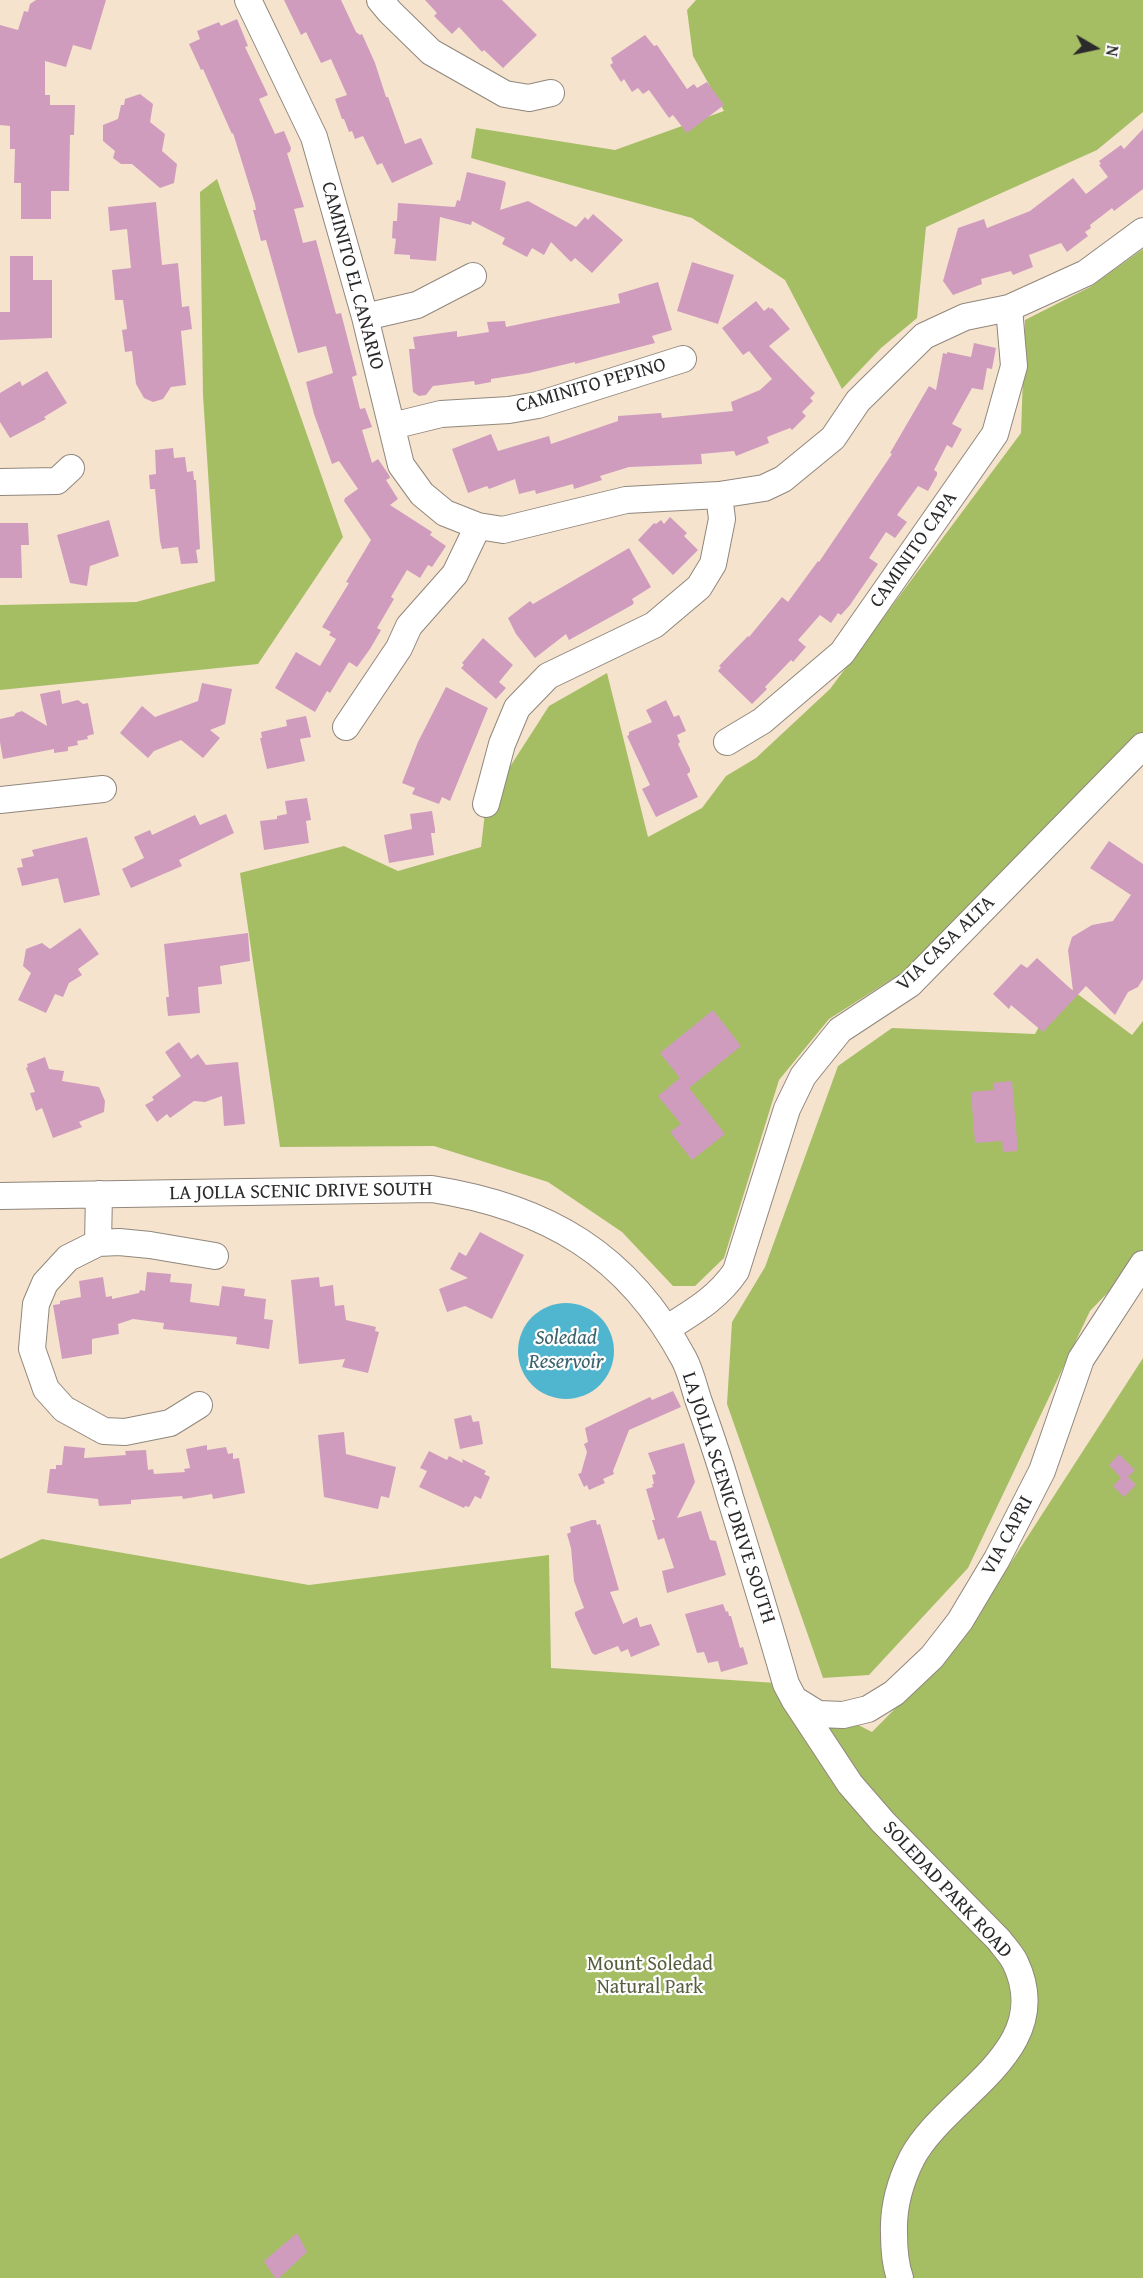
<!DOCTYPE html>
<style>
body{margin:0}
#map{position:relative;width:1143px;height:2278px;overflow:hidden;background:#f6e3ce;font-family:"Gentium Book Plus",serif}
canvas{display:block}
.north{position:absolute;left:1065px;top:18px;width:60px;height:60px;-webkit-text-stroke:4px #fff;paint-order:stroke;rotate:99deg;font-size:16px;font-weight:700;line-height:24px;text-align:center;color:#2b2b2b}
.north::after{content:'';display:block;margin:auto;width:21px;height:27px;background:#2b2b2b;clip-path:polygon(50% 0,100% 100%,50% 72%,0 100%)}
</style>
<div id="map">
<canvas width="1143" height="2278"></canvas>
<div class="north">N</div>
</div>
<script>
const context = document.querySelector('canvas').getContext('2d');
context.lineJoin = 'round';
function fillPath(path, color) { context.fillStyle = color; context.fill(path, 'evenodd'); }
function stroke(path, color, width, dash) { context.strokeStyle = color; context.lineWidth = width; context.lineCap = dash ? 'butt' : 'round'; context.setLineDash(dash || []); context.stroke(path); }
function label(font, color, halo, rows, align = 'center') {
  context.font = font + ' "Gentium Book Plus",serif'; context.lineWidth = 4.5; context.setLineDash([]); context.textBaseline = 'middle'; context.strokeStyle = halo; context.fillStyle = color; for (const [text, x, y, turn = 0] of rows) {
    context.save(); context.translate(x, y); context.rotate((+turn || 0) * Math.PI / 180); context.textAlign = isNaN(turn) ? turn : align; if (halo) context.strokeText(text, 0, 0); context.fillText(text, 0, 0); context.restore();
  }
}
fillPath(new Path2D(`
 M696,0h447v112l-46,38 -171,77 -9,91 -36,30 -39,41 -57,-109 -93,-62 -221,-60 5,-30 139,22 109,-39 -31,-55 -6,-46z
 M217,179l126,358 -85,127 -258,26v-85l136,-3 79,-21 -12,-186 -3,-203z
 M1143,249v493l-221,218 -93,59 -50,61 -55,178 -29,28h-22l-51,-54 -74,-50 -114,-36 -154,1 -40,-274 104,-27 54,25 83,-24 5,-43 63,-98 58,-33 41,164 54,-29 24,-32 30,-18 74,-69 191,-256 4,-113 65,-33z
 M1063,983l69,52 11,-14v235l-53,55 -122,257 -99,107 -46,3 -96,-274 5,-82 33,-55 73,-201 54,-38 143,6z
 M1143,1358v920h-1143v-719l42,-20 267,46 240,-30 2,113 225,15 96,49 85,-86z`), '#a5be64');
fillPath(new Path2D(`
 M518 1351a48 48 0 1 1 96 0a48 48 0 1 1-96 0Z`), '#50b6cf');
fillPath(new Path2D(`
 M36,0h70l-15,50 -18,-5 -7,22 -21,-6v34h5v10h25l-1,30h-4l-1,56h-18v28h-30v-36h-7l1,-34h-5v-23l-10,-1v-100l18,5 6,-19 4,1 2,-8z
 M284,0h57l15,32 4,3 2,-1 13,29 11,34h2l17,47 16,-6 12,26 -41,19 -10,-20 -5,2 -14,-29 -8,3 -3,-8 -3,1 -5,-13h-2l-7,-20 12,-4 -16,-36 -10,4 -15,-31 -5,3z
 M425,0h77l35,35 -34,33 -19,-18 -2,2 -23,-25 -7,7 -18,-18 3,-3z
 M237,19l11,27 -3,1 23,48 -9,4 16,35 9,-3 7,17 -1,4 -3,1 17,54 -10,2 9,34 13,-3 20,74 5,-1 16,62 -5,2 8,32 5,-1 7,19 -10,3 10,33 6,-4 11,16 1,3 -4,2 12,19 -8,6 42,27 -2,3 16,11 -14,21 -4,-2 -8,13 -13,-8 -16,27 3,2 -17,29 4,2 -11,19 -13,18 -8,-5 -19,31 -3,-2 -12,21 -40,-24 21,-36 24,14 16,-27 -7,-4 2,-3 -9,-5 27,-44 -3,-1 25,-42 -27,-39 1,-3 13,-9 -19,-28 -7,3 -18,-50 -8,-32 27,-9 -7,-27 -28,7 -32,-113 -5,1 -8,-31h3l-1,-6 -22,-71 -1,1 -29,-65 -2,1 -12,-26 11,-5 -3,-8 22,-9 2,4z
 M645,35l9,11 3,-1 30,44 7,-5 3,4 10,-6 17,23 -37,28 -14,-18 -4,3 -20,-28 -6,4 -5,-6 -6,4 -8,-13 -3,3 -11,-17 3,-2 -2,-5z
 M140,94l13,10 -3,18 15,12 -3,17 15,13 -3,19 -14,5 -28,-24h-11l-8,-6 2,-7 -12,-10v-16l15,-6 3,-14h3l1,-6z
 M1143,129v60l-29,22 -2,-3 -22,17 1,3 -6,4 3,4 -21,16 -6,-9 -32,12 4,12 -20,8 -2,-4 -30,8 1,5 -29,11 -10,-14 15,-53 26,-9 3,9 43,-17 43,-33 13,16 22,-17 -9,-12 2,-1 -2,-3 22,-16 3,4z
 M467,172l37,9 2,2 -6,27 28,-9 48,26 9,-10 3,3 5,-6 30,26 -31,33 -17,-15 -4,4 -20,-20 -7,13 -12,-7 -5,9 -25,-13 3,-6 -33,-17 -1,4 -31,-8 -4,44 -26,-2v-4l-16,-1 2,-15 -4,-1 1,-17h4l1,-18 57,4 2,-7 3,1z
 M156,202l6,63 16,-2 4,44 7,-1 3,23 -11,2 5,54 -15,2 -8,12 -10,3 -9,-4 -8,-14 -4,-33 -7,1 -3,-22 5,-1 -4,-29h-8l-3,-30 19,-2 -4,-39 -17,2 -2,-24z
 M10,256h23v24h19v58l-52,2v-28h10z
 M692,262l42,13 -16,49 -41,-13z
 M658,282l14,48 -20,6 3,7 -80,21v-2l-46,11 -38,6v3l-16,3 -1,-4 -41,5 -7,9 -7,1 -6,-4 -4,-43h6l-2,-12 44,-6v6l32,-5 -2,-10 18,-1 1,6 114,-24 -2,-9z
 M756,301l8,10 5,-4 1,2 2,-1 18,21 -21,17 46,47 -5,5 3,3 -11,11 4,4 -14,14 -2,-2 -23,9 2,6 -33,13 -2,-5 -33,3 1,10 -73,3 -29,9 2,4 -28,9 -1,-5 -37,10 -1,-4 -16,4 -4,-15 -26,10 -2,-3 -19,7 -16,-44 39,-15 7,17 51,-15 2,8 67,-23v-5l43,-3 1,5 71,-7 -2,-9 29,-12 12,-11 -23,-28 -6,4 -21,-27z
 M974,343l22,5 -4,21 -5,-1 -4,22 -11,-2 -20,36 10,5 -10,19 -5,-3 -13,25 3,2v3l-9,16 -10,-5 -21,29 10,7 -12,16 -9,-6 -17,26 9,6 -28,41 -9,10 -3,-2 -7,10 -11,-8 -22,25 8,7 -13,15 -2,-2 -26,27 2,2 -15,15 -34,-33 3,-4 -2,-1 29,-30 1,1 33,-40 6,5 30,-41 1,1 73,-108 -2,-1 39,-67 7,4 7,-37 4,1v-2l24,5z
 M47,371l20,32 -23,14 2,2 -36,19 -10,-16v-29l20,-12 2,5z
 M173,448l1,10 11,-1 2,15 6,-1 1,9h2l4,69 -4,1 2,13 -17,1 -3,-17 -16,2 -2,-8 -5,-52h-5l-1,-14 7,-1 -1,-24z
 M670,517l17,16 -3,3 14,14 -25,25 -35,-35 16,-17 2,1 5,-4 3,4z
 M109,520l10,36 -29,10 -3,20 -17,-3 -13,-48z
 M0,523h28l1,22h-8l1,33h-22z
 M629,548l22,39 -19,12 2,4 -2,2 -63,35 -3,-6 -31,24 -19,-24 -8,-16 22,-17 3,3z
 M483,638l30,27 -14,17 7,6 -10,11 -35,-31 3,-3 -2,-2z
 M202,683l30,6 -7,35 -15,6 10,8 -17,20 -22,-18 -27,11 -6,7 -28,-25 22,-27 13,11 43,-16z
 M446,687l42,21 -38,93 -8,-4 -3,7 -27,-10 3,-6 -13,-5 16,-41z
 M60,690l2,14 16,-4 5,4 5,-1 6,31 -7,2 1,3 -11,2 1,4 -10,2v4l-14,2v-4l-51,10 -3,-17v-23l14,-3 2,-3 6,-2 25,15 -7,-32z
 M666,700l8,17 5,-2 7,16 -9,4 3,7 -2,2 12,25v3l-3,2 11,23 -42,20 -14,-28 8,-4 -23,-49 2,-1v-3l23,-10 -6,-12z
 M306,716l5,21 -11,2 5,22 -38,8 -7,-31h2l-1,-6 26,-6 -1,-6z
 M307,798l4,22 -5,1 3,22 -45,7 -4,-29 17,-2v-3l10,-2 -2,-13z
 M432,811l3,18v4h-4l3,22 -45,8 -5,-28 28,-6 -2,-15z
 M226,814l8,19 -55,27 3,6 -51,22 -9,-19 22,-11 -10,-21 16,-7 2,5 43,-20 5,10z
 M87,837l13,58 -36,8 -6,-25 -36,8 -5,-18 6,-1 -2,-8 13,-3 -2,-6z
 M1109,841l34,23v115l-5,8 -10,5 -13,23 -29,-29 -43,46 -32,-27 -2,4 -16,-15 28,-30 6,4 10,-10 36,33 -5,-41 4,-13 20,-12 21,-4 18,-26 -41,-27z
 M80,928l19,26 -21,15 4,6 -13,8 -6,14 -8,-3 -9,19 -28,-13 13,-27 -8,-7 3,-17 16,-6 8,6z
 M248,933l2,28 -30,5 2,18 -24,3 2,26 -32,3 -2,-19h3l-5,-53z
 M713,1010l28,36 -52,42 36,46 -33,26 -22,-28 11,-8 -23,-28 22,-18 -20,-25z
 M179,1042l12,17 7,-5 8,11 32,-3 7,62 -21,2 -2,-30 -17,6 -11,-1 -24,17 -3,-4 -10,8 -12,-17 9,-5 -2,-3 29,-21 -16,-24z
 M45,1057l4,12 15,2 -2,10 37,6 6,14 -1,11 -25,10 3,5 -29,11 -11,-30 -6,3 -6,-18 5,-1 -9,-24 2,-1 -1,-3z
 M1012,1081l6,70 -15,1 -1,-11 -27,2 -4,-51 23,-2 -1,-7z
 M480,1232l44,23 -32,64 -27,-13 -18,6 -8,-23 29,-11 -18,-9 9,-17 7,4z
 M147,1272l24,2 -1,8 22,2 -2,18 29,4 3,-20 23,3 -1,7 22,3 -2,20 9,1 -4,29 -33,-5 1,-7 -74,-8 1,-6 -31,-4 -15,5 1,10 -27,5v15l-30,5 -9,-54 7,-1v-3l21,-4 -2,-16 24,-4 3,20 6,-1v3l27,-6 1,-3 5,1z
 M319,1277l1,10 13,-2 2,21 9,-1 2,15 30,7 -1,4 4,1 -11,41 -26,-6 3,-8 -46,5 -8,-84z
 M673,1391l8,16 -52,23 -16,41 1,3 -11,5 2,4 -16,7 -2,-5 -3,2 -6,-13 3,-1 6,-21 -3,-8 4,-2 -3,-14 65,-31 2,3z
 M471,1415l2,7 6,-1 4,23 -23,5 -6,-30z
 M344,1432l2,22 50,13 -7,31 -8,-2 -3,13 -54,-12 -6,-62z
 M684,1443l11,39 -18,36 24,-7 9,29 6,1 10,34 -59,18 -5,-22 12,-3 -10,-30 -6,2 -6,-20h3l-9,-31 7,-2 -1,-3h2l-2,-9 4,-1 -8,-21z
 M207,1445v5l19,-3 2,7 5,-1v6l6,-1 6,35 -32,6 -1,-5 -29,5 -1,-3 -51,4v4l-32,2 -1,-7 -51,-6 3,-24h6v-4h6l2,-19 21,2 -1,10 42,-3 -1,-4 21,-1 2,20 5,-1 1,5 31,-2 -1,-3 6,-1 -4,-19z
 M429,1451l18,9 2,-4 14,7 -1,-4 24,12 -2,3 6,3 -9,22 -6,-3 -6,11 -4,-1 -1,2 -45,-21 8,-16 -7,-3z
 M1119,1454l16,16 -7,7 8,8 -12,12 -11,-11 8,-8 -12,-13z
 M592,1520h4l1,5 3,-1 19,66 -9,2 13,32 14,-7 3,10 11,-3 9,21 -29,12 -3,-8 -7,3 -3,-6 -23,9 -3,-2 -17,-38v-3l9,-4 -10,-27 -3,-33 -4,-14 4,-2 -1,-5z
 M723,1604l3,8 2,-1 1,5h2l9,32 3,-1 5,17 -27,8 -3,-11 -10,2 -4,-11 -7,1 -12,-39z
 M297,2233l10,19 -28,26h-4l-11,-17z`), '#cf9cbe');
const minor = new Path2D(`
 M248,0l66,137 51,180 36,148 21,29 23,19 33,13 25,4 123,-30 93,-5 45,-7 19,-9 50,-41 25,-37 66,-65 41,-19 44,-9 77,-35 57,-42
 M380,0l10,12 41,40 74,42 24,4 22,-5
 M365,317l52,-12 56,-29
 M392,426l49,-12 68,-4 29,-5 145,-46
 M0,482l57,-1 14,-13
 M346,727l53,-79 10,-22 46,-52 23,-48
 M727,742l35,-21 80,-68 153,-219 19,-68 -5,-58
 M0,800l103,-11
 M486,804l16,-60 15,-36 31,-32 106,-51 45,-38 14,-23 9,-45 -3,-24
 M0,1196l432,-7c115,18 196,65 252,170 7,13 10,29 15,43 11,31 22,63 31,95 19,62 38,124 56,187l8,15 56,85 33,38 116,118c5,7 12,14 16,22 43,89 -69,132 -103,196 -12,24 -19,49 -18,75 0,15 1,31 6,45
 M98,1243l1,-49
 M666,1329c27,-17 52,-31 70,-58l51,-162 16,-33 37,-46 70,-46 233,-238
 M199,1405l-29,18 -45,9 -21,-1 -40,-22 -18,-20 -14,-40 4,-45 9,-21 23,-25 30,-15 21,-1 31,3 65,11
 M797,1701l21,13 25,1 25,-6 26,-16 38,-36 28,-36 37,-62 45,-88 39,-112 62,-95`);
stroke(minor, '#90877c', 28);
stroke(minor, '#fff', 26);
label('20px', '#2b2b2b', '#fff', [
 ["CAMINITO EL CANARIO",352,276,75],
 ["CAMINITO PEPINO",591,386,-16],
 ["CAMINITO CAPA",914,550,-55],
 ["VIA CASA ALTA",946,944,-44],
 ["LA JOLLA SCENIC DRIVE SOUTH",301,1192,-1],
 ["LA JOLLA SCENIC DRIVE SOUTH",728,1498,72],
 ["VIA CAPRI",1008,1536,-62],
 ["SOLEDAD PARK ROAD",947,1890,47]
]);
label('20px', '#565e3f', '#fff', [
 ["Mount Soledad",650,1965],
 ["Natural Park",650,1988]
]);
label('italic 21px', '#3a636d', '#fff', [
 ["Soledad",566,1339],
 ["Reservoir",566,1363]
]);
</script>
